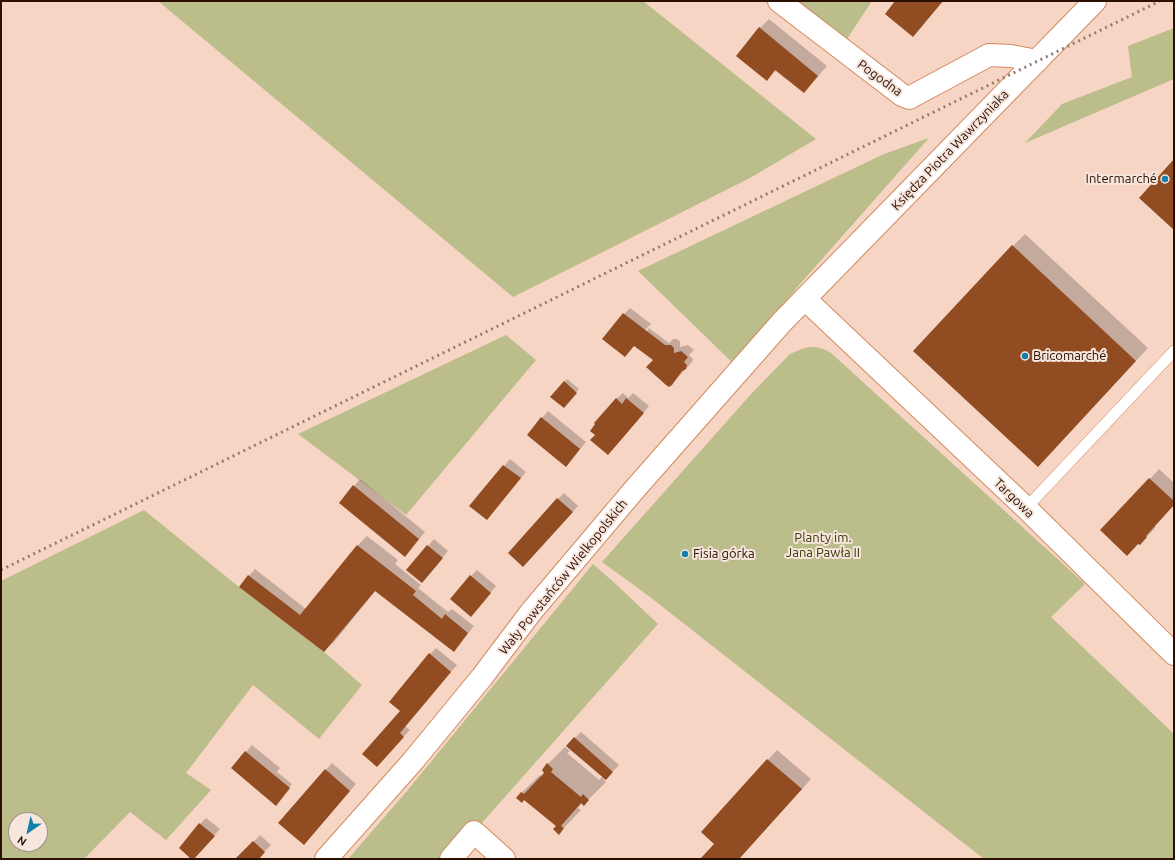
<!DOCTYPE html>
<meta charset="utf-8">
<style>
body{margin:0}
#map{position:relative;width:1175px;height:860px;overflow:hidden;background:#f6d5c4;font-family:Ubuntu,sans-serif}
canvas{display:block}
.frame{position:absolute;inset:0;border:2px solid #2b0f00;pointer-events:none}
.north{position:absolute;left:8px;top:812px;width:40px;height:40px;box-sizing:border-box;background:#f7e6de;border:1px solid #a59085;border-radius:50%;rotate:214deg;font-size:11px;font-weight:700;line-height:16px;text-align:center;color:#2b0f00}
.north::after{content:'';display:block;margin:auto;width:14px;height:18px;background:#1280a8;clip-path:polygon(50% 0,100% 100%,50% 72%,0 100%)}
</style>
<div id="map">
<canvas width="1175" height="860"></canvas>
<div class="frame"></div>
<div class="north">N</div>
</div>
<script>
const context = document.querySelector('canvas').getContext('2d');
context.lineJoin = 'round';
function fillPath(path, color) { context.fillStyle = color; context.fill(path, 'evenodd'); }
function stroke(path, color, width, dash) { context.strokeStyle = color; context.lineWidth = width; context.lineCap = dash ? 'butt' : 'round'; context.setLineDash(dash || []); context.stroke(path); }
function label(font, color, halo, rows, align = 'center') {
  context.font = font + ' Ubuntu,sans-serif'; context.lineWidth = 4; context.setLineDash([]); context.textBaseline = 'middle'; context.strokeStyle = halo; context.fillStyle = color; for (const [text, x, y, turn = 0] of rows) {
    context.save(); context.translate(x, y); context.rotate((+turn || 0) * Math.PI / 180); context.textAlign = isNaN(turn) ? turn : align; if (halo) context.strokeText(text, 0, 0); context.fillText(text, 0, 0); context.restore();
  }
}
fillPath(new Path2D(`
 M158,1h485l173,138 -66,39 -237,119z
 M779,1h93l-31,47z
 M1174,28v51l-149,64 37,-39 70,-27 -4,-31z
 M929,138l-129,146 -9,11 -28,49 -23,26 -102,-99 246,-117z
 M506,335l30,25 -130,155 -108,-81z
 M808,347c10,0 15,1 23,6l254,231 -34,33 123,117v125h-190l-334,-262 -48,-35 150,-169 38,-39 9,-4z
 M144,510l95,77 85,65 38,33 -43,54 -66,-54 -67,88 25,17 -45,50 -36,-28 -46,47h-83v-278zM16,820h24v24h-24z
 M593,564l25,22 40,38 -208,235h-102l59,-68z`), '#bbbd8a');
fillPath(new Path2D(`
 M769,19l58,47 -23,26 -28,-22 -9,10 -7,-52z
 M1025,234l123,114 -98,105 -37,-207z
 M630,308l21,16 -8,8h3l3,-4 20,15 4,-4h4l3,3v5l8,-2 6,5 -5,5 4,4 -1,3 -20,22 -48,-70z
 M567,379l12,10 -13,15 -2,-22z
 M623,393l5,5 5,-5 16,13 -35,42 -18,-13 20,-36z
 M548,411l38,31 -14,17 -30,-41z
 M510,459l16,13 -39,46 -16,-12z
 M1159,469l15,14v22l-20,21 2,1 -16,17 10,-65z
 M360,479l65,53 -14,17 -71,-46z
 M564,493l14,13 -48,53 28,-60z
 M367,536l31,24 -3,4 26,21 -3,3 30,24 4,-3 22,17 -20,25 -78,-61 -42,52 -10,9 -84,-65 15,-17 51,40 51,-63z
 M434,539l14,12 -20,25v-30z
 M477,570l19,16 -19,23 -6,-33z
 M436,648l21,17 -52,61 5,4 -27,29 47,-105z
 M581,732l38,33 -15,15 2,2 -22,22 -2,-1 -4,5 3,2 -22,23 -2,-7 -32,-27 -8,-2 23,-22 2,2 4,-4 2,-9 17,-17 5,4 -3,2 32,27 4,-4 -28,-38z
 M252,745l28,23 -3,4 15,12 -14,17 -32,-49z
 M777,750l34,29 -72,80h-35l11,-15 -13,-12z
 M332,763l24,21 -46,53 -30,-15z
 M206,818l14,11 -27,30 7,-35z
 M260,835l11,10 -14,14h-20z`), '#0003');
fillPath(new Path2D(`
 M895,1h48l-30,36 -28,-23z
 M759,27l59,49 -14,17 -29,-23 -8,11 -31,-25z
 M1174,159v71l-35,-32z
 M1012,245l124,116 -98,106 -125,-116z
 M623,313l42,32h6l3,3v5l7,-2 7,6 -4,5 3,3 -1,4 -4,2 -8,11 -2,3 -3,2 -3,-2 -20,-18 7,-7 -19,-14 -9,11 -23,-18z
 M564,381l13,12 -13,15 -14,-11z
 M616,398l6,6 4,-6 18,15 -36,42 -18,-15 5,-5 -5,-4 5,-7 -1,-1z
 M541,417l39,32 -14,18 -39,-32z
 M503,465l18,13 -34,42 -18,-14z
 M1149,478l25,23v4l-28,31 1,1 -7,8 -2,-1 -11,12 -27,-26z
 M353,485l66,54 -14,18 -66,-54z
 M557,498l16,14 -50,55 -15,-14z
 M357,545l59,46 -3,4 29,24 3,-5 23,19 -14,19 -79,-61 -51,61 -85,-65 9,-12 52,40z
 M427,545l16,13 -21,25 -16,-13z
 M470,575l21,18 -20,24 -21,-18z
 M429,653l22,19 -51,61 4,4 -27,30 -15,-13 38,-43 -11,-9z
 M574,737l39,35 -7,8 -40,-34z
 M245,751l45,37 -14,18 -45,-38z
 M767,759l35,30 -63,70h-37l-1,-1 13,-14 -13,-12z
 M547,763l6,6 -2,3 30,25 2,-3 6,6 -5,6 -3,-3 -20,23 3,2 -5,7 -6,-6 3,-3 -32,-26 -2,3 -6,-5 5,-6 3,2 20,-21 -2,-3z
 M325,769l25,22 -46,54 -26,-22z
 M199,823l16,13 -21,23h-3l-12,-11z
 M253,841l12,11 -6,7h-24z`), '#914c21');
const lane = new Path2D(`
 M1026,508l148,-157`);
const street = new Path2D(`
 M779,1l123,94 7,3 80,-43 22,1 26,5
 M805,299l221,209 148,146
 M451,859l23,-27 30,27`);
const secondary = new Path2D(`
 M326,859l87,-98 69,-84 49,-65 103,-122 148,-168 313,-321`);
stroke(lane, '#d48a5f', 12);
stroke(street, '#d48a5f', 24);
stroke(secondary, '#d48a5f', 24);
stroke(lane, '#fff', 11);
stroke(street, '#fff', 22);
stroke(secondary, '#fff', 22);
stroke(new Path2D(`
 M1,570l1159,-569`), '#9a7b6b', 3, [2, 4]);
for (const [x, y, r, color] of [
 [1165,179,4,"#1280a8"],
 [1025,356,4,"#1280a8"],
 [685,554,4,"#1280a8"]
]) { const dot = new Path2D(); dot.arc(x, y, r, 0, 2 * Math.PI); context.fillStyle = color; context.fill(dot); stroke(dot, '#f7e6de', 1.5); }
label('13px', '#2b0f00', '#f7e6de', [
 ["Pogodna",880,78,36],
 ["Księdza Piotra Wawrzyniaka",950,150,-46],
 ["Targowa",1014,498,44],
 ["Wały Powstańców Wielkopolskich",563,577,-51]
]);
label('13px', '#2b0f00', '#f7e6de', [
 ["Intermarché",1157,179,"right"],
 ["Bricomarché",1033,356],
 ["Fisia górka",693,554]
], 'left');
label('13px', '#373705', '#f7e6de', [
 ["Planty im.",823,538],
 ["Jana Pawła II",823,553]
]);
</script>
